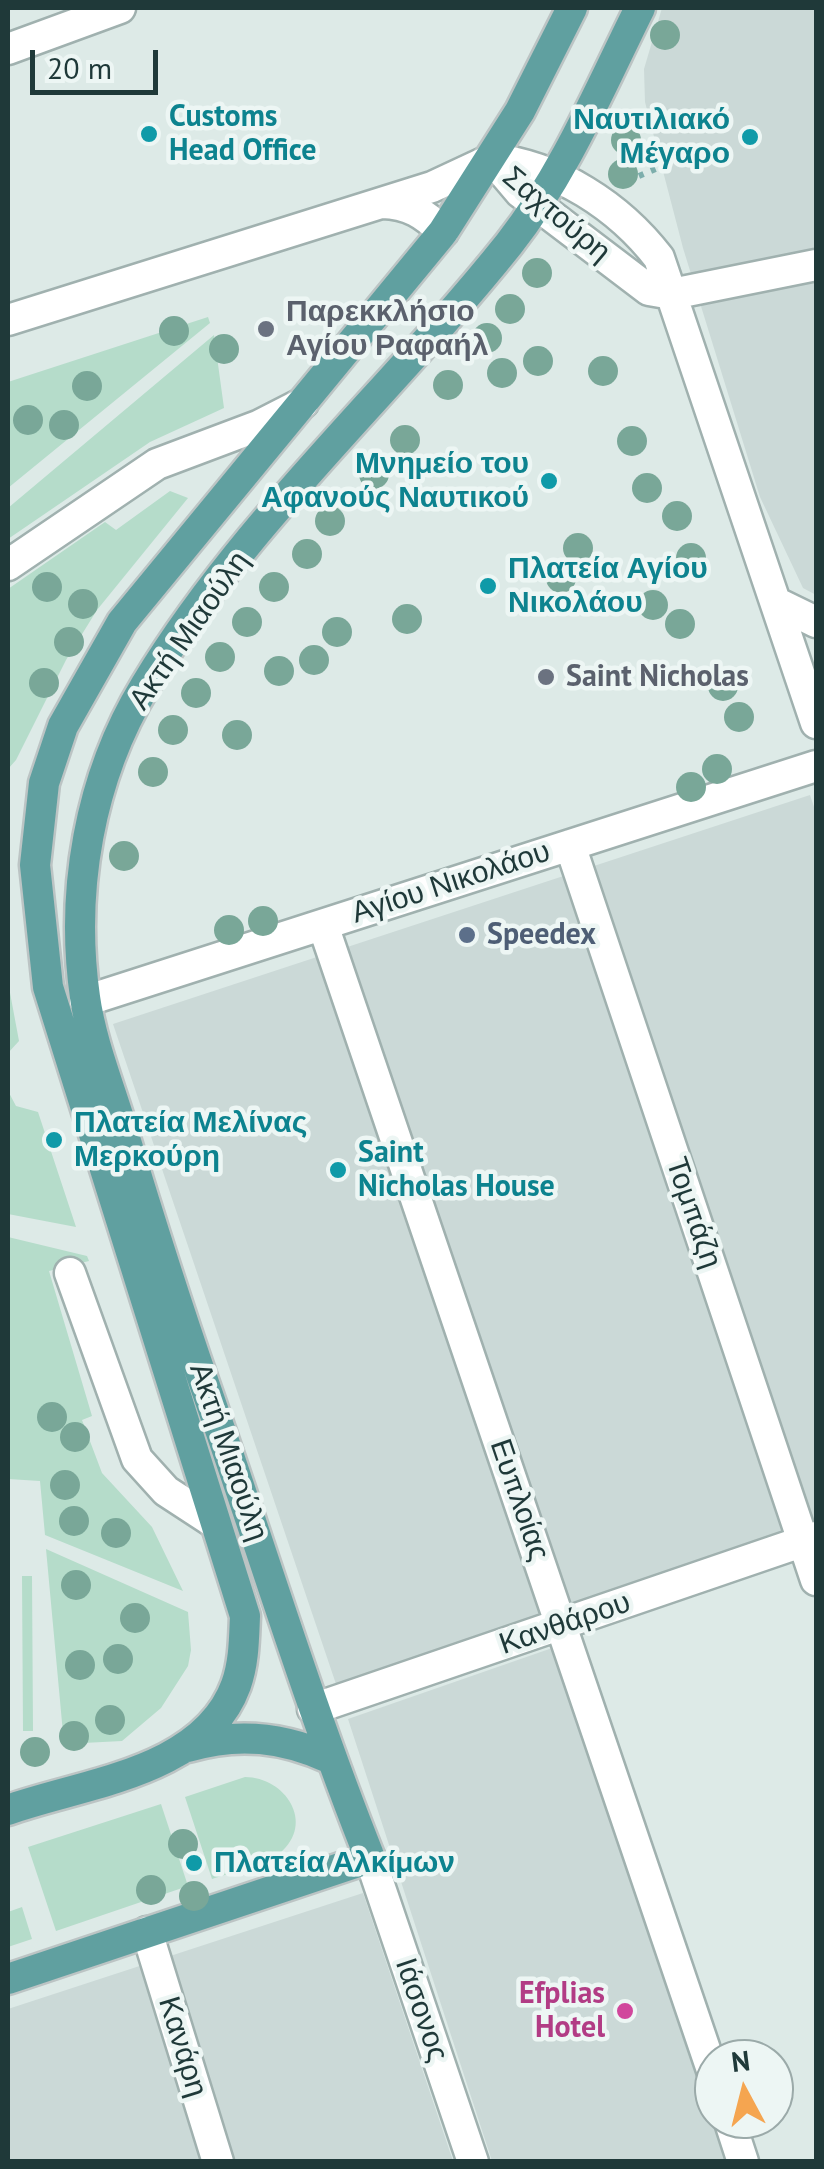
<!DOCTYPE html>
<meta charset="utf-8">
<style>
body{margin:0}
#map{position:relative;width:824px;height:2169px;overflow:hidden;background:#ddeae7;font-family:"PT Sans",sans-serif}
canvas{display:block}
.frame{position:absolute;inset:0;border:10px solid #1f3939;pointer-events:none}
.north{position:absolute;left:694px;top:2039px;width:100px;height:100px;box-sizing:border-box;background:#edf6f4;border:2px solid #9baaa9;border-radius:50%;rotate:353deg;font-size:28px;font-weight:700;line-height:40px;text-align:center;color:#1f3939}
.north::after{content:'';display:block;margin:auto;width:35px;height:45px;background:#f5a550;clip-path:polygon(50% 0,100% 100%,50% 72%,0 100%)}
.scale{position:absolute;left:30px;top:50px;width:128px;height:45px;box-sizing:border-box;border:5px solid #1f3939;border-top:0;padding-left:12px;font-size:30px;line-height:35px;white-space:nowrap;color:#1f3939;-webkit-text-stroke:8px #edf6f4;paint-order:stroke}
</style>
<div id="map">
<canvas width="824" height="2169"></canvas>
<div class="frame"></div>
<div class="north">N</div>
<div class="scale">20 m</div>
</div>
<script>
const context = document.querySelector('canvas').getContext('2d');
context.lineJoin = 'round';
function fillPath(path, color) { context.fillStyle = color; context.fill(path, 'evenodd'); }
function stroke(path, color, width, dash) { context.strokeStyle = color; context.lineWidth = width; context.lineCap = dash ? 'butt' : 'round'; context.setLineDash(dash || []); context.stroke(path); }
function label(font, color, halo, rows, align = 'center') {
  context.font = font + ' "PT Sans",sans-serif'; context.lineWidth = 9; context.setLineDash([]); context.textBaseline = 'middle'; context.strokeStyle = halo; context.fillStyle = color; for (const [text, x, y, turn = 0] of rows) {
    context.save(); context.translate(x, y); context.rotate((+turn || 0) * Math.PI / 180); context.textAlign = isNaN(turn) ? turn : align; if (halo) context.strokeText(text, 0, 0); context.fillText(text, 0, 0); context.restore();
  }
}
fillPath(new Path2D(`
 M662,8h154v587l-13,-7 -43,-91 -77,-249 -38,-146 -1,-33z
 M810,795l6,18v710l-479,164 -224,-663z
 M558,1646l156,473 18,42h-240l-144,-442z
 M363,1893l90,268h-445v-152z`), '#cbd9d7');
fillPath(new Path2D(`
 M208,317l2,6 -202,165v-106z
 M214,335l10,73 -74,34 -142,97v-31z
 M170,491l18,7 -91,112 -31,50 -50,100 -8,9v-180l97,-67 11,8z
 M8,982l11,59 -11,12z
 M8,1091l8,15 22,6 38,115 -68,-13z
 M8,1237l79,19 2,5 -40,10 43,145 -10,4 20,53 50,54 31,64 -138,-56 -5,-54 -32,-2z
 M46,1549l142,63 3,38 -3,16 -27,42 -39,33 -58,3z
 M22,1576h10l1,155h-10z
 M245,1777c40,0 71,46 35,76 -18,14 -48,19 -68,26l-27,-82z
 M161,1804l27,82 -132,45 -28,-84z
 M22,1907l10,32 -24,8v-35z`), '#b5dcca');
const minor = new Path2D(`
 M8,49l112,-41
 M492,159c65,7 127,47 167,99l157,465
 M492,159l28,33 129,98 23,4 144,-29
 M382,203c27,1 42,10 61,29
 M8,320l424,-133 60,-28
 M8,565l149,-101 101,-38 45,-23
 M777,603l39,19
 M570,845l246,735
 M323,925l391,1151
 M85,1001l731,-235
 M70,1273l67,186 29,32 49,32
 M313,1709l503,-172
 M370,1858l103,304
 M147,1932l71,230
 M729,2119l14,43`);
const major = new Path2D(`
 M188,1747c50,-15 96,-10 143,12
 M8,1810c75,-27 196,-37 228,-125 8,-22 8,-46 9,-69l-197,-629 -13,-122 9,-82 19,-57 59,-104 321,-390 77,-121 52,-103
 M8,1979l362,-121c-62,-155 -110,-315 -165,-472 -30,-86 -57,-172 -83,-258 -13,-43 -31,-87 -37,-131 -15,-105 4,-219 60,-311 99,-164 246,-294 364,-442 56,-71 91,-156 131,-236`);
stroke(minor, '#a0b1af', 35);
stroke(major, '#bcc4c4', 35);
stroke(new Path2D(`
 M627,181l52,-22`), '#7daeac', 6, [5, 8]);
stroke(minor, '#fff', 30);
stroke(major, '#60a0a0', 30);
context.fillStyle = '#79a798';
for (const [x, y] of [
 [665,35],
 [626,140],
 [623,174],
 [537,273],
 [510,309],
 [174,331],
 [487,338],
 [224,349],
 [538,361],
 [603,371],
 [502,373],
 [448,385],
 [87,386],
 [28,420],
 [64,425],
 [405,440],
 [632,441],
 [374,474],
 [647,488],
 [677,516],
 [330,521],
 [578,548],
 [307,554],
 [691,558],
 [561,578],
 [47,587],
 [274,587],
 [83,604],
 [653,605],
 [407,619],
 [247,622],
 [680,624],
 [337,632],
 [69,642],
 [220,657],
 [314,660],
 [279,671],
 [44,683],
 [723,686],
 [196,693],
 [739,717],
 [173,730],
 [237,735],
 [717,769],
 [153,772],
 [691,787],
 [124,856],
 [263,921],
 [229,930],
 [52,1417],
 [75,1437],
 [65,1485],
 [74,1521],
 [116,1533],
 [76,1585],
 [135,1618],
 [118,1659],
 [80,1665],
 [110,1720],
 [74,1736],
 [35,1752],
 [183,1844],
 [151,1890],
 [194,1896]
]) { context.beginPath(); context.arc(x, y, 15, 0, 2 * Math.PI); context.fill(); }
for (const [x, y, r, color] of [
 [149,134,10,"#0f9aa8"],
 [750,137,10,"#0f9aa8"],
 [266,329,10,"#6b7280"],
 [549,481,10,"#0f9aa8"],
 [488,586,10,"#0f9aa8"],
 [546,677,10,"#6b7280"],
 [467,935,10,"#5c6f8a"],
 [54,1140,10,"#0f9aa8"],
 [338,1170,10,"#0f9aa8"],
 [194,1863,10,"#0f9aa8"],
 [625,2011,10,"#d1479c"]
]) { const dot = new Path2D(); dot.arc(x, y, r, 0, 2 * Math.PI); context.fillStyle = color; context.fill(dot); stroke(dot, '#edf6f4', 4); }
label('bold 30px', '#0d838f', '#edf6f4', [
 ["Customs",169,117],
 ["Head Office",169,151],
 ["Ναυτιλιακό",730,120,"right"],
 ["Μέγαρο",730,154,"right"],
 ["Μνημείο του",529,464,"right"],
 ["Αφανούς Ναυτικού",529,498,"right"],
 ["Πλατεία Αγίου",508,569],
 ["Νικολάου",508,603],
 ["Πλατεία Μελίνας",74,1123],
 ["Μερκούρη",74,1157],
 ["Saint",358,1153],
 ["Nicholas House",358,1187],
 ["Πλατεία Αλκίμων",214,1863]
], 'left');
label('30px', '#1f3939', '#edf6f4', [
 ["Σαχτούρη",556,215,40],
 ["Ακτή Μιαούλη",190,631,-55],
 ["Αγίου Νικολάου",451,883,-18],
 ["Τομπάζη",693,1213,71],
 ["Ακτή Μιαούλη",228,1452,71],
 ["Ευπλοίας",519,1500,71],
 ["Κανθάρου",565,1624,-19],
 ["Ιάσονος",421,2010,71],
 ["Κανάρη",182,2047,73]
]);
label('bold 30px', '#5b616d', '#edf6f4', [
 ["Παρεκκλήσιο",286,312],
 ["Αγίου Ραφαήλ",286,346],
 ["Saint Nicholas",566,677]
], 'left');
label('bold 30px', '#4e5e75', '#edf6f4', [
 ["Speedex",487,935]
], 'left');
label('bold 30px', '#b23c85', '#edf6f4', [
 ["Efplias",605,1994],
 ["Hotel",605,2028]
], 'right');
</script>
